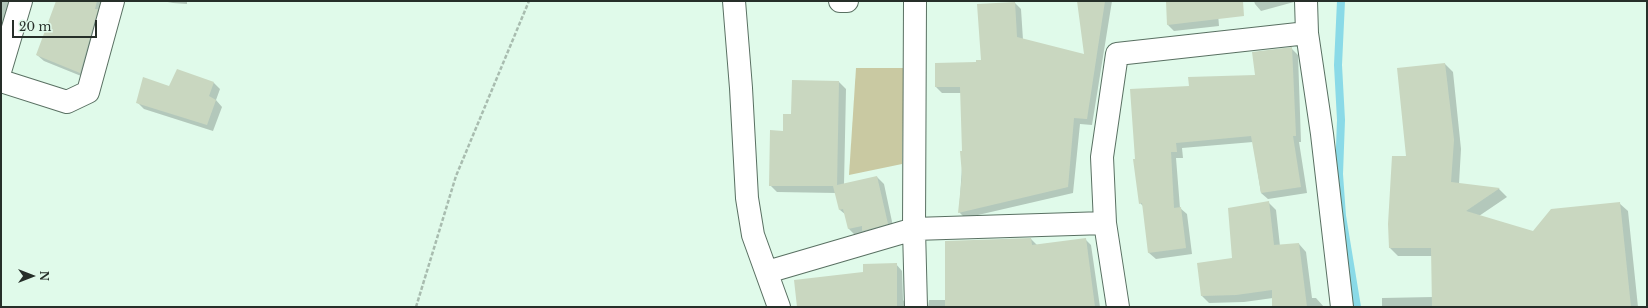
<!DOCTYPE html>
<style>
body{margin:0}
#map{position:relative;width:1648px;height:308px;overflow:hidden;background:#e0faea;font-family:"Libre Baskerville",serif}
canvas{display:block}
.frame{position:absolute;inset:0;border:2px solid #262f29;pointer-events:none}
.north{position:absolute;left:12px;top:256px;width:40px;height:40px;-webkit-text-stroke:3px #e0faea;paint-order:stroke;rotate:90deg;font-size:11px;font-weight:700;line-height:16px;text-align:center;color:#262f29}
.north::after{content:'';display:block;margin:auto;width:14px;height:18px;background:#262f29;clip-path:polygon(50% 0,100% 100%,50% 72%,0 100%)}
.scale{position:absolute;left:12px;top:20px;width:85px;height:18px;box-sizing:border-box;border:2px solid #262f29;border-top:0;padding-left:5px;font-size:12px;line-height:14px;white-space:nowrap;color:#262f29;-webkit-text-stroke:3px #e0faea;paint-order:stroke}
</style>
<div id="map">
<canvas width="1648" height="308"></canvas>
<div class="frame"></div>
<div class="north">N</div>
<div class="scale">20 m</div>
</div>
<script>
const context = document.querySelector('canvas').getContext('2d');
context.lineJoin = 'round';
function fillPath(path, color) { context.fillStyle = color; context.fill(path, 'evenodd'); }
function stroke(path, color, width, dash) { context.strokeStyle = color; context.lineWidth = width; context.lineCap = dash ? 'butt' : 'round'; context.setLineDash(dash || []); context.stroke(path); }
fillPath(new Path2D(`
 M856,68h48l-2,96 -53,11z`), '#c9c9a2');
fillPath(new Path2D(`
 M1,1h14l-14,41z
 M57,1h48l-19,77 -42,-17 -7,-6z
 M162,1h25v3l-14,-1z
 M1078,1h34l-20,124 -12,-1 -7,69 -108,25 -6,-6 4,-60 -2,-59h-19l-6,-6 46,-26 33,-58 6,6 2,31 62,15z
 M1167,1h50l2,25 -45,5 -6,-6z
 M1254,1h40v1l-33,9 -6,-7z
 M1292,49l6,6 3,87h-2l8,51 -39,6 -7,-6 -8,-51 -71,6 1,10h-7l4,50 7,6 5,40 -36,5 -7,-6 -5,-46 -4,-4 50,-116 66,-11z
 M1445,64l8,8 8,77 -2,35 40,5 8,8 -28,19 55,16 85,-29 9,8 10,96h-256v-9l51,-1 -1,-41h-34l-8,-8 17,-91z
 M839,82l7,7 -2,96 33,-8 7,7 10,47 -38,5 -7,-7 -3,-14 -6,-5 -4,-17 -59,-1 -7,-7 14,-53 8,-17z
 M214,83l6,6 -4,11 6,7 -9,24 -69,-22 -7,-7 32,-15z
 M1268,202l8,8 4,36 19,-2 7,8 6,46h4l8,9h-51v-9l-29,4 -35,1 -8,-8 32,-36z
 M1031,239l6,6 48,-6 6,6 9,62h-172l1,-7h17z
 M896,264l6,7 1,29 6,7h-111l66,-34z`), '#0003');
stroke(new Path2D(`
 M1341,1l-3,64 3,55 -2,54 3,42 15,91`), '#8adae7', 8);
fillPath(new Path2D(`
 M56,1h41l-2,8h3l-18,64 -44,-18z
 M1077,1h28l-18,118 -13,-1 -6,69 -110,26 4,-38 -2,-24h2l-2,-64h-25v-24l41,-1v-2h5l-4,-56 38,-2 2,35 67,17z
 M1166,1h77l1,15 -77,9z
 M1292,47l4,89h-3l8,51 -40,6 -10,-57 -75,7 1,9h-6l3,56 7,-1 5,41 -38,5 -6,-50 -3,1 -6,-45h2l-5,-70 59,-3 -1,-9 67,-2 -3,-23z
 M1445,63l9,77 -3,42 49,6 -34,23 67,20 18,-22 69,-7 11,105h-199l-1,-59h-42l-1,-24 4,-68h14l-9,-88z
 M177,69l37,13 -5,14 7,4 -9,25 -71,-22 7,-26 26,9z
 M792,80l47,1 -2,104 40,-9 11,48 -26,7v-5l-14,3 -5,-20 -4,1 -6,-24h-64l1,-56 13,1v-17h8z
 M1269,201l5,44 25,-2 8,64h-35v-17l-36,5 -35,1 -4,-33 35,-5 -4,-50z
 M1031,238l1,7 54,-7 9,69h-150v-66z
 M897,263v44h-100l-3,-27 69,-8v-8z`), '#c9d7c0');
const street = new Path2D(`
 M734,1l7,87 6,110 6,37 26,72
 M840,1h7
 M915,1l-1,228 2,78
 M1306,1l1,32 15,101 20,173
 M1,68l20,-67
 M1,81l66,21 21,-10 25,-91
 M767,272l147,-43 191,-6
 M1118,307l-13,-84 -3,-66 15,-103 190,-21`);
stroke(street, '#597062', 24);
stroke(new Path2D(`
 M416,307l40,-131 73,-175`), '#a8bcaf', 2.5, [4, 2]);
stroke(street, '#fff', 22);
</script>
